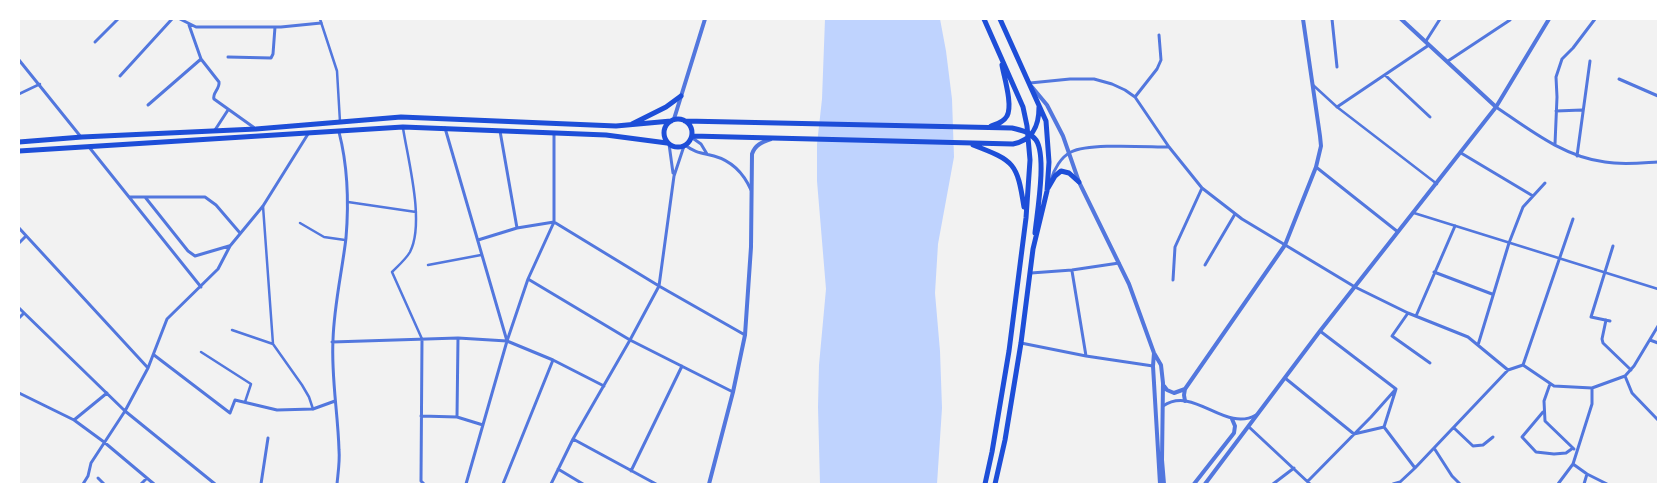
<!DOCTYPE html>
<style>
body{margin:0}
#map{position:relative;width:1677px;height:503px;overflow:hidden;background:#f2f2f2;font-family:"Titillium Web",sans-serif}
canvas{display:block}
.frame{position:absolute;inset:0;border:20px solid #fff;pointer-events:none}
</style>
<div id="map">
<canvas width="1677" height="503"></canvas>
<div class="frame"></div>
</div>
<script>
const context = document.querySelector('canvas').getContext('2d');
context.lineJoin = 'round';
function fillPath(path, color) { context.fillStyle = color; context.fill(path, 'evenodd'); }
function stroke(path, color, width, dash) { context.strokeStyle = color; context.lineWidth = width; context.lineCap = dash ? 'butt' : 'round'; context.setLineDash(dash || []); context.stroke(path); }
fillPath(new Path2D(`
 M825,19h115l6,32 6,48 2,58 -16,87 -3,49 5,58 2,57 -5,76h-117l-2,-77 1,-42 7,-76 -9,-108v-37l5,-45z`), '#bfd3fe');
stroke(new Path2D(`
 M320,19l17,52 3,51
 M1313,85l24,22 100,77
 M19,94l21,-10
 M403,128c5,32 22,95 7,124 -4,7 -12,14 -18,20l30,67
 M348,202l68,10
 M263,206l10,138 29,41 7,12 4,12
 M1414,213l244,76
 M300,223l24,14 21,3
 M428,265l53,-10
 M232,330l41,14
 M201,352l50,32 -6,18`), '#5277de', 2.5);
stroke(new Path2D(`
 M180,19l16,8h85l40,-4
 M1332,19l5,48
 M189,25l12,34 18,23c1,7 -7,11 -5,17l42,30
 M1426,41l14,-22
 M95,42l23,-23
 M228,57l43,1 2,-4 2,-27
 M19,60l62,77
 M1448,61l62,-41
 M1385,75l45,42
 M120,76l52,-57
 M1619,79l39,17
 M1030,83l40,-4h24l18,5 13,6 10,7 34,50 33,41 40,31 113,68 53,26 60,24 40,33 15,-5 31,21 38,2 33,-12 9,-10 24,-40
 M1135,97l22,-28 4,-9 -2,-25
 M148,105l53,-46
 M1337,107l92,-62
 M1496,107c34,23 68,50 109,55 17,3 35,1 53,0
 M1556,111l26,-1
 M445,128l62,213
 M215,130l13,-20
 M500,131l17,97
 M691,137l10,7 6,10
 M669,144l4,29
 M1555,144l2,-47 -1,-20 6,-18 11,-11 22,-29
 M685,145c10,8 18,8 29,11 18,5 30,18 37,34
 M89,147l112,140
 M1461,153l72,43
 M1577,156l13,-95
 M1316,167l82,65
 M1051,180c3,-11 10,-23 20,-28 18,-9 76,-5 98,-5
 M130,197h75l11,8 24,28
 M145,197l43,54 7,5 34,-10
 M19,228l129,140
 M478,240l39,-12 37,-6 105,64 86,49
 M19,243l7,-7
 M1205,265l30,-51
 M1072,271l14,85
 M1434,272l58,22
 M1031,273l41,-3 47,-7
 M528,279l102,61 103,52
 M1173,280l2,-33 27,-59
 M19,308l106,103 90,73
 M1408,313l-16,23 38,27
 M1416,316l39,-90
 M19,318l5,-5
 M1606,320l-4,19 1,4 28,27
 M1610,321l-19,-4 22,-71
 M1320,331l76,58
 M422,339l-1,142 3,3
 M1650,340l8,3
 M332,342l126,-4 49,3 46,19 51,26
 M1021,343l65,13 67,10
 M1478,345l31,-102 14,-36 22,-24
 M154,355l76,58 5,-13 42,10 36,-1 22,-8
 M1523,365l50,-146
 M1625,376l7,17 26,27
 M1285,378l69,56 30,-7 12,-38
 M1550,384l-6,17 1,20 29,28
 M1592,388v16l-19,60 14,10 20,10
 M19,393l55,27 30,22 50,42
 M1163,406c31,-21 62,27 93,9
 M1543,412l-21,25 14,15 18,2 12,-1 7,-5
 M421,416l36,1 26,8
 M457,417l1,-79
 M74,420l33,-27
 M1249,427l61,57
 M1384,427l31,41
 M1454,428l19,18 10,-1 10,-8
 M573,439l83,45
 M1434,448l18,28 8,8
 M558,469l25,15
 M631,471l51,-105
 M98,478l6,6
 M1308,481l63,-64 24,-27
 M83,484l5,-8 3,-13 34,-52 23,-43 19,-49 51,-50 12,-23 33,-40 45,-72
 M141,484l6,-6
 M261,484l7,-46
 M337,484c1,-11 3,-23 2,-34 -1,-37 -8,-73 -6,-110 1,-35 9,-68 13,-102 3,-36 2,-71 -7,-106
 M466,484l41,-143 21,-62 26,-57v-89
 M503,484l50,-124
 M551,484l22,-45 57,-99 29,-54 15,-110 10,-30
 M1273,484l21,-16
 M1393,484l7,-2 15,-14 93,-98
 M1558,484l15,-20
 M1584,484l3,-10`), '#5277de', 3);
stroke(new Path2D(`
 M1401,19l95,88
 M1032,87l15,18 16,31 16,46 50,102 25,69 7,12 2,18 -1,77 2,24
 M674,119l31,-100
 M1154,353l-1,13 7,118
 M1164,386l3,4 7,3 11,-4
 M1185,401l-1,-6 1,-6 100,-144 31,-78 5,-21 -1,-10 -17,-117
 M709,484l24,-92 12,-57 6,-88 1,-93c3,-9 10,-12 19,-15
 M1194,484l40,-51 1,-7 -3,-7
 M1205,484l115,-153 176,-224 53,-88`), '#5277de', 4);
stroke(new Path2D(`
 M984,19l39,88 4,19 3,34 -4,58 -17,133 -17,101 -7,32
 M664 133a14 14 0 1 1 28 0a14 14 0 1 1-28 0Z
 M685,121l327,7c9,2 18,4 24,12 11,16 1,73 -1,93
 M632,124l34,-17 15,-11
 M991,126c6,-2 13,-4 16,-10 6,-11 -3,-39 -5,-51
 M692,136l321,8c20,-4 26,-18 26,-37
 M19,142l63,-5 174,-8 145,-12 215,9 55,-5
 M973,145c42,16 44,18 51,62
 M19,151l384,-24 203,8 61,8
 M1048,188l7,-12 6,-5 8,2 10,9
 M995,484l10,-44 16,-97 12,-94 14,-58 2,-29 -3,-41 -46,-102`), '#1d4ed8', 5);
</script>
